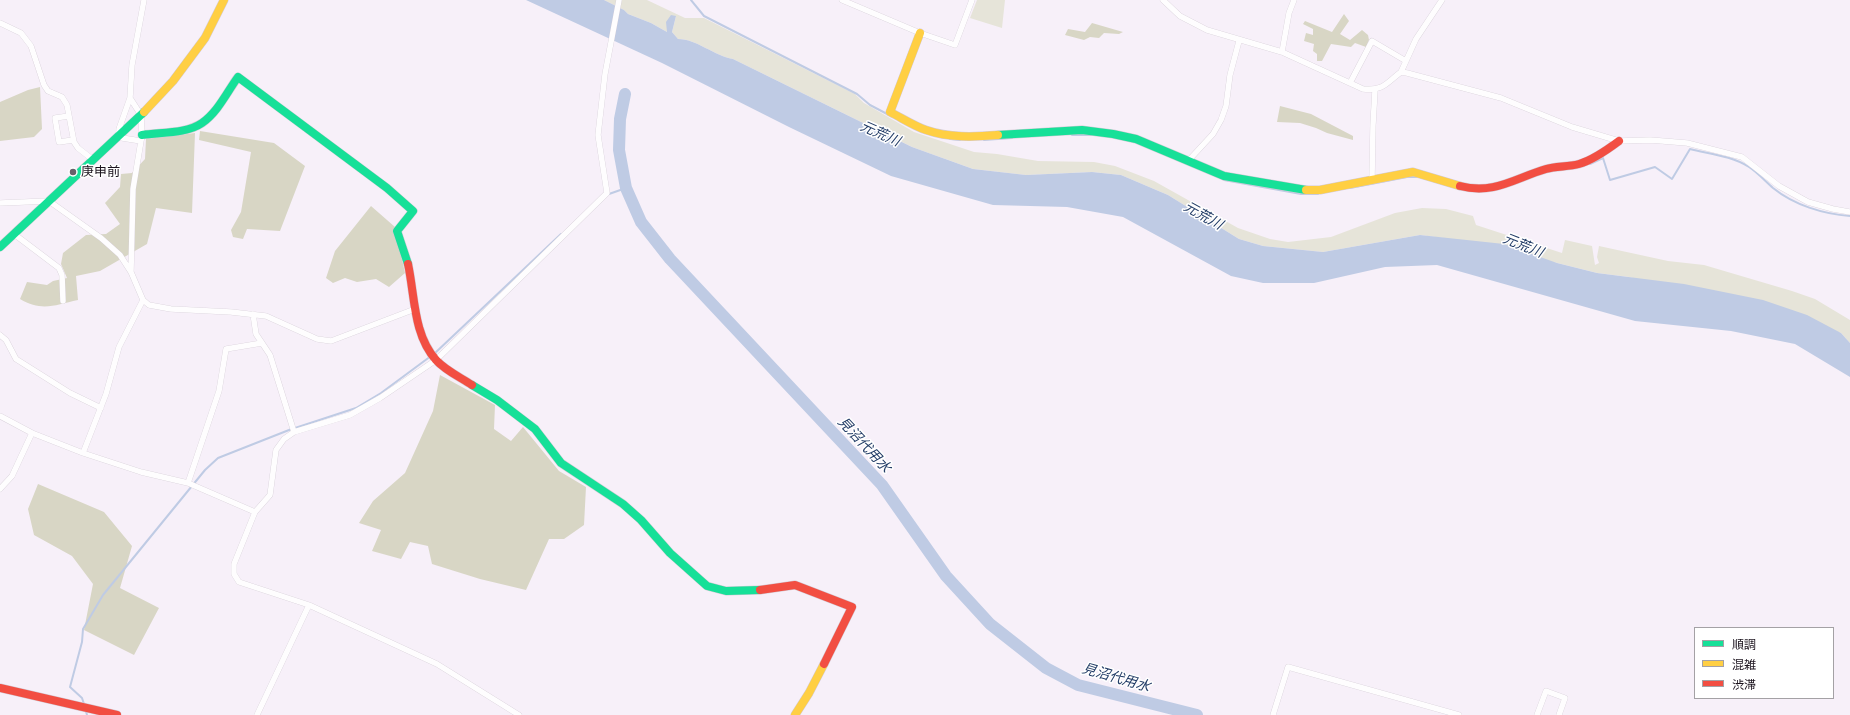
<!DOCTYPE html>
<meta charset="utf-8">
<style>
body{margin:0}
#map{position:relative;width:1850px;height:715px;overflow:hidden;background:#f7f0f9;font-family:"IBM Plex Sans","Noto Sans JP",sans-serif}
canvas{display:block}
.legend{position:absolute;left:1694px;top:627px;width:140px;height:72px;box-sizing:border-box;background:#fff;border:1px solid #a4a1a5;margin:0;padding:5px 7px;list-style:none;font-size:12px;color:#1b131d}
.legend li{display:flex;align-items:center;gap:8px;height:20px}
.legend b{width:20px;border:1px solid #a4a1a5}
</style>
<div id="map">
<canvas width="1850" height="715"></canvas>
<ul class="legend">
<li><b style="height:5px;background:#16e098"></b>順調</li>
<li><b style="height:5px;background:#ffcf43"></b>混雑</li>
<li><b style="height:5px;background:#f24e42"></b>渋滞</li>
</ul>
</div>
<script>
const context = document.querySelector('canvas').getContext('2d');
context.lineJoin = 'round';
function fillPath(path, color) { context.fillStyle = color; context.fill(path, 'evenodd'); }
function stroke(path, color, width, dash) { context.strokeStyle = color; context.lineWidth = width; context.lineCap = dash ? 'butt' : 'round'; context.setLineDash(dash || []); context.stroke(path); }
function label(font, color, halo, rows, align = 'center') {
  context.font = font + ' "IBM Plex Sans","Noto Sans JP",sans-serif'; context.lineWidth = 3; context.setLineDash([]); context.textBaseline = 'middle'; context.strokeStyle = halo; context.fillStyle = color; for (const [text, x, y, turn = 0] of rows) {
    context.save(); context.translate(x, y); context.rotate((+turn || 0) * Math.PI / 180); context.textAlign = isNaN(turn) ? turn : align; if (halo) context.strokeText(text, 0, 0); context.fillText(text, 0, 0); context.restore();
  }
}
fillPath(new Path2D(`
 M604,0h43l38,18h19l151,76 9,9 50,29 60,20 23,2 41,7 56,1 21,4 39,15 84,47 32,11 18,3 43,-5 64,-24 27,-5 24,1 27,7 3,9 86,28 3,-13 27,6 3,19 4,-2 -2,-6 2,-11 69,15 36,4 88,26 23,8 35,21v23l-9,-10 -212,-56 -32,-4 -40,-10 -114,-25 -23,-3 -97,17 -60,-6 -24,-7 -71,-44 -47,-20 -29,-3 -66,3 -53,-6 -61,-22 -179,-88c-19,-3 -36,-20 -55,-20l-6,-7 4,-16 -9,9v7l-16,-9 -23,-9 -4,-4z
 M977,0h28l-3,28 -32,-10z`), '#e6e4d9');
fillPath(new Path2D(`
 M1344,14l5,7 -9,13 10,6 12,-10 6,5 1,5 -3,7 -11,-4 -4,4 -20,-3 -9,17h-5v-7l-4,-3 1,-7 -10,-3 2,-8 7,2v-6l-10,-5 2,-3 27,11z
 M1092,23l31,9 -4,2 -15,-1 -5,5 -9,-1 -6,3 -19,-5 3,-6 17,3z
 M40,87l2,42 -8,8 -34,4v-39l28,-12z
 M1280,106l31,8 42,22v4l-26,-7 -11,-5 -16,-5 -23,-1z
 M200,131l74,12 31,23 -25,65 -33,-2 -4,10 -10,-2 -2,-7 10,-18 10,-60 -52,-12z
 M195,133l-3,80 -36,-5 -9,36 -47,27 -24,5 2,24c-23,5 -36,12 -58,-1l7,-17 20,3 6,-4 14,-3 -6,-14 2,-11 23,-18 20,-1 14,-10 -15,-21 15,-16 1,-13 11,-1 13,-14 1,-20z
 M371,206l24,21 10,46 -16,14 -13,-8 -19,3 -12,-4 -12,5 -7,-5 9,-27z
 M440,375l55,30 -1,24 17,12 12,-14 36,44 27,16 -2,38 -20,14h-15l-23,51 -46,-11 -48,-15 -4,-18 -18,-4 -9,17 -29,-8 9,-21 -22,-7 14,-22 32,-28 28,-62z
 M38,484l66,28 28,34 -12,42 39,20 -25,47 -50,-25 9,-46 -21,-28 -38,-21 -6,-26z`), '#d8d6c5');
fillPath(new Path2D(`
 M526,0h78l20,10 4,4 23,9 16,9 -1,-10 5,-7 5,1 -4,16 6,7c19,0 36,17 55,20l179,88 61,22 53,6 66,-3 29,3 47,20 71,44 24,7 60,6 97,-17 84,9 53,19 40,10 87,11 79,16 44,15 34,18 9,10v34l-55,-33 -64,-13 -96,-10 -198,-56 -52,2 -71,16h-51l-32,-7 -108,-59 -56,-10 -74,-2 -102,-29 -102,-49 -127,-64z`), '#bfcbe4');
stroke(new Path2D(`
 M691,0l13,16 153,78 13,11 19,10
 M900,121l21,10
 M1072,135h19
 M950,139l10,1
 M984,140l28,-2
 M1590,164l13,-6 7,22 45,-13 17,12 18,-30c20,5 42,7 59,18 9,6 16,14 24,21 21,17 50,26 77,28
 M1224,180l77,14h17
 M1350,188l57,-11h11
 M609,194l17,-6
 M435,353l126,-119
 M84,704l-2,-6 -12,-11 12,-45 1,-13 20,-34 102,-125 13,-12 71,-28 67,-22 25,-15 50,-37
 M85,708l2,7`), '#bfcbe4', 2);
stroke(new Path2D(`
 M625,94l-5,25 -1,31 7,38 15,34 29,37 212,226`), '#bfcbe4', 7);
stroke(new Path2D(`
 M625,94l-5,25 -1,31 7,38 15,34 29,37 212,226 64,91 44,48 56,44 32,17 119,30`), '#bfcbe4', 12);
const street = new Path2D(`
 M842,0l78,33 35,12 17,-45
 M1163,0l17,16 27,14 75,22 81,37c21,2 23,-6 38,-17l6,1 94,25 71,29 47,14 31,-1 37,3 55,14 37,29 29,16 25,7 17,3
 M0,23l21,10 10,13 13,39 4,6 14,6 5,8 7,37 4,6 14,11
 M1282,52l7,-39 5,-13
 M1401,72l15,-33 26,-39
 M1350,83l22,-42 34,20
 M130,98l11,17 1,20 -9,54 -2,83
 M69,116l-14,2 4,24 14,-2
 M141,141l-19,-3 -3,-3v-6l11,-31 2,-33 12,-65
 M1189,160l24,-26 8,-14 5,-14 4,-31 9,-34
 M1372,179l1,-54 2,-35
 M0,203l49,-2 52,37 19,17 11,17 12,28 6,5 22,4 60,3 35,4 51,23 14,2 84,-32
 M14,234l45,34 3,7 1,26
 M253,314l3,20 14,21 24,77
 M0,335l6,5 10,19 54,34 31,15
 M0,416l32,17 51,20 58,19 47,11 67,29 -21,52v10l5,8 70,23 128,59 82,51
 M83,453l23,-59 13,-47 24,-47
 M188,483l31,-92 7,-42 36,-6
 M0,489l12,-13 20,-43
 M255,512l15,-17 6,-45 8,-11 10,-7 56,-17 30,-17 56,-38 171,-167 -9,-58 7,-61 14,-74
 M257,715l52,-110
 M1273,715l15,-48 171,48
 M1537,715l9,-24 19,7 -6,17`);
const fast = new Path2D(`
 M142,135c19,-3 44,-1 60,-12 16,-11 25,-31 36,-46l149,111 26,23 -16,20 11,33
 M998,135l84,-5 31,4 23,5 88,37 82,14
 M0,247l144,-135
 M472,385l25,15 38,29 26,34 62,41 18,16 29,33 37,33 19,5 34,-1`);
const slow = new Path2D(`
 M920,33l-30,79c12,6 24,14 36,18 23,8 48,7 72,5
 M144,112l29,-31 32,-43 19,-38
 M1306,190h14l93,-18 47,14
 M795,715l14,-22 15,-29`);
const jam = new Path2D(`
 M1460,186c34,9 55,-8 86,-17 10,-3 22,-2 33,-5 14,-4 28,-14 40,-23
 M408,264c7,32 5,70 28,96 10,11 24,17 36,25
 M760,590l35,-5 57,22 -28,57
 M0,688l117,27`);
stroke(street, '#d2cad4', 6);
stroke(fast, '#d2cad4', 9);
stroke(slow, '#d2cad4', 9);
stroke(jam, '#d2cad4', 9);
stroke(street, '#fefdfe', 5.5);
stroke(fast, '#16e098', 8);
stroke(slow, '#ffcf43', 8);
stroke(jam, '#f24e42', 8);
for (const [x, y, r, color] of [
 [73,172,4,"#68606a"]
]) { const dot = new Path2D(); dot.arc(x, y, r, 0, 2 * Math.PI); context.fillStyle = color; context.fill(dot); stroke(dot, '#fff', 1.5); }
label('13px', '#1b131d', '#fff', [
 ["庚申前",81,172]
], 'left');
label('italic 14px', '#233d67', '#fff', [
 ["元荒川",880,134,24],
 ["元荒川",1203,216,29],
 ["元荒川",1523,246,22],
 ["見沼代用水",864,445,47],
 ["見沼代用水",1116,678,16]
]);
</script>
